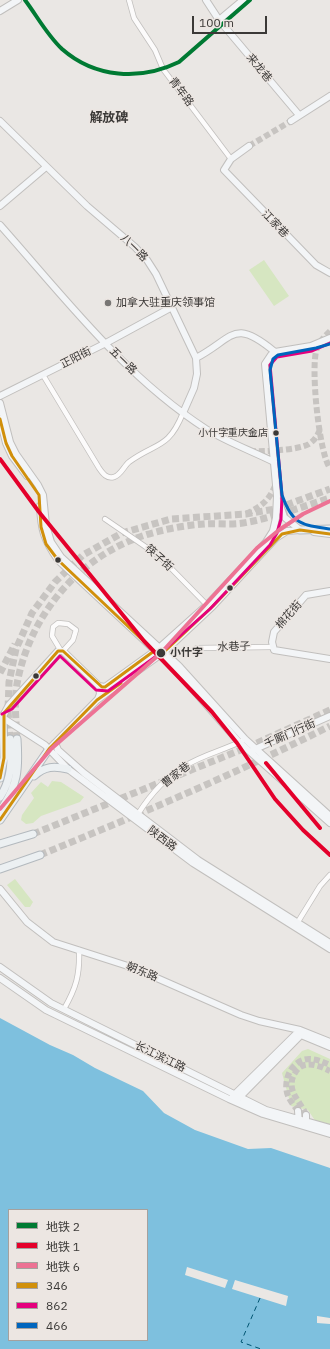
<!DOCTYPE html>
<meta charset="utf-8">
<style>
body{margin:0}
#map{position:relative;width:330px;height:1349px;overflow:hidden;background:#eae7e4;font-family:"IBM Plex Sans","Noto Sans SC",sans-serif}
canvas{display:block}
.legend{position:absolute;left:8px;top:1209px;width:140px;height:132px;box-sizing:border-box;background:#ece6e2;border:1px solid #a5a19e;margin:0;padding:5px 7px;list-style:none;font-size:12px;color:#3b3937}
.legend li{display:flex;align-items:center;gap:8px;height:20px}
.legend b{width:20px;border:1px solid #a5a19e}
.scale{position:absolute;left:192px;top:16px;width:75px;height:18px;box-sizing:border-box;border:2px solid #3b3937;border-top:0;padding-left:5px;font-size:12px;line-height:14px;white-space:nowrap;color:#3b3937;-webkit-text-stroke:3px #ece6e2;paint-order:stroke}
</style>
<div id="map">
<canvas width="330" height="1349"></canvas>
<ul class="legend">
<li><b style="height:5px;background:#007a33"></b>地铁 2</li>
<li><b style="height:5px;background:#e4002b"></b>地铁 1</li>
<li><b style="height:5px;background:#ed7294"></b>地铁 6</li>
<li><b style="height:5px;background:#d1900b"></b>346</li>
<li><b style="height:5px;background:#e5007d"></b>862</li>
<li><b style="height:5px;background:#0065bd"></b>466</li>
</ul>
<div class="scale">100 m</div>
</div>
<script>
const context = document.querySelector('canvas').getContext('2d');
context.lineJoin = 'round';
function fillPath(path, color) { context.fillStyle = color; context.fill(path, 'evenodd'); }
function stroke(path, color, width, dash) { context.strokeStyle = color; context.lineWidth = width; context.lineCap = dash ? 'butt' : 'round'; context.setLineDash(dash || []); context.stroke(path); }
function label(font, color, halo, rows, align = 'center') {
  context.font = font + ' "IBM Plex Sans","Noto Sans SC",sans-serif'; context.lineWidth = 3; context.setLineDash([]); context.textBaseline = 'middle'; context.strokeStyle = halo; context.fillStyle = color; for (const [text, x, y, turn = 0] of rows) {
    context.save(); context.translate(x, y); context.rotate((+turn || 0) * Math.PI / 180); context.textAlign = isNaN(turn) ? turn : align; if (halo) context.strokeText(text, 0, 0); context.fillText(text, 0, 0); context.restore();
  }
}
fillPath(new Path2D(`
 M264,260l25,36 -15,10 -25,-36z
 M52,781l9,1 23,15 -4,5 -39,14 -8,7 -7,1 -5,-4 1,-5 12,-17 -3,-5 10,-11 7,5z
 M15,879l18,23 -3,5h-5l-18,-22z
 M308,1049l22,10v67l-14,-4 -8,-12 -17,-4 -9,-33 20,-22z`), '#d6e6c1');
fillPath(new Path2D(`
 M0,1018l50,27 23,10 22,13 48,23 21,22 31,17 53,19 23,-1 59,20v181h-330zM9,1210h138v130h-138z`), '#7ec0de');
fillPath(new Path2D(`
 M187,1267l41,13 -3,8 -40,-13z
 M235,1280l53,16 -2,10 -54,-17z
 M317,1316l13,2v6l-13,-1z`), '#eae7e4');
stroke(new Path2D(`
 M260,1298l-19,44 20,7`), '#005471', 1, [5, 4]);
stroke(new Path2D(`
 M249,146l42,-25
 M330,331c-5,5 -10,10 -13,17 -7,17 2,106 13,120
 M250,451c12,1 49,-1 59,-7 6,-4 9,-9 11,-15
 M246,514c16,-8 24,-14 30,-31
 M298,1111c-3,-4 -7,-9 -9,-13 -8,-15 2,-39 20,-39 8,0 14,3 21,6
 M306,1115c-3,-9 -12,-17 -14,-27 -1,-5 0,-11 3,-15 8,-14 23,-8 35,-2`), '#c7c4c1', 6, [6, 3]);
stroke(new Path2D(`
 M0,673l15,-29
 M10,739l-2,-29 1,-28 7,-33 16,-36 23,-31 28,-27 39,-22 49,-14 75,-5 29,-5 55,-20
 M17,739c-1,-18 -3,-37 0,-55 13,-72 67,-134 139,-152 15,-4 32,-7 48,-8 12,-1 26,1 39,-1 30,-5 58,-16 87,-25
 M33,834l215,-87 82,-37
 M40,855c98,-40 195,-81 290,-129`), '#c7c4c1', 7, [7, 3.5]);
const street = new Path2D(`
 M129,0l5,18 21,32 8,19 68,90
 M43,375l56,93c4,6 8,11 15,9 7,-2 10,-11 15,-15 27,-20 39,-12 54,-49
 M105,519l54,37 48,49
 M197,648l75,-1
 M61,651l-9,-15 1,-9 5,-4 10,1 8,6 -3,10 -10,11
 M138,814c12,-19 28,-37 47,-48 17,-11 39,-16 57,-25
 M296,925l24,-39 10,-11
 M64,1009c12,-21 16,-34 15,-59`);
const secondary = new Path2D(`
 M206,0l13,20 80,95
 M0,11l18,-11
 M219,20l24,-20
 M0,121l87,85 48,41 12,13 9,14 40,84 1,16 -3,14 -11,25
 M291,121l39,-25
 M249,146l-18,13 -7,11 92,95 14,8
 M0,206l46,-39
 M0,225c64,72 125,152 206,204 21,13 46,22 68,33
 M196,358c38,-20 37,-41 79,-6
 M0,396l106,-53 66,-36
 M0,403l10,39 6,12 22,31 5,10 3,30 5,17 10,15 118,109 66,73 85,77
 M0,419l6,24 6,13 15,20
 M279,502l5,15 15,12
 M40,506c1,24 4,34 18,54l117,109 64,73 91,81
 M314,532l16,2
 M330,591l-24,4 -32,37 -2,10 2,8 56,9
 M99,686l6,1 54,-39 48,-43 59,-63 7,-11 3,-13 1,-22 -12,-132 6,-9 4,-3 36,-6 19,-8
 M0,716l45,29 23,24 125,94 137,86
 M3,716l6,-11 49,-54h5l36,35 1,8 -2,5
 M55,743l3,7 26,23 114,87 132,83
 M52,746l45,-46 67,-48 49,-46 63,-68 11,-7 13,-1
 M253,750l77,-34
 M0,889l27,33 26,20 81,26 107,47 18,6 41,9 1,5
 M0,967l51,36 215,107 64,18
 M0,978l46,32 183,89 34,15 67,20
 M233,1096l67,-66 30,12
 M238,1099l63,-64 29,12
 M298,1111l1,12
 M306,1126v-11`);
const primary = new Path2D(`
 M300,530l30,-1
 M34,776c11,-10 20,-10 34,-7
 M0,778l4,-20 -1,-42
 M0,797c12,-18 12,-37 10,-58
 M0,811c18,-26 19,-41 17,-72
 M0,820l49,-71
 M0,844l33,-10
 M0,869l40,-14`);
stroke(street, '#c1bfbd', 6);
stroke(secondary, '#c1bfbd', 8);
stroke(primary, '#b3b9be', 9);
stroke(street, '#fcfbfb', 4.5);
stroke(secondary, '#f3f5f7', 6);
stroke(primary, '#ecf0f2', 7);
stroke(new Path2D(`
 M0,419l6,24 6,13 27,39 2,32 5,17 12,16 96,91 -49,36h-3l-39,-36h-5l-54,62v45l-4,20
 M146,664l18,-12 49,-46 69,-72 18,-4 30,4
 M0,820l49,-71 48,-49 24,-17`), '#d1900b', 3);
stroke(new Path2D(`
 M2,714l10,-5 48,-53 36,34 12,1 54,-39 48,-43 60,-64 7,-12 4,-14 1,-23 -12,-131 7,-8 35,-6 18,-8`), '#e5007d', 3);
stroke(new Path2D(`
 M330,344l-14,4 -38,7 -5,4 -3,11 12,125c10,29 19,30 48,34`), '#0065bd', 3);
stroke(new Path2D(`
 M25,0c12,16 22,35 37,49 33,29 78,32 117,13l71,-62`), '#007a33', 4);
stroke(new Path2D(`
 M0,459l39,53 105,129 68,71 25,31 38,56 28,31 27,25
 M266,763l54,65`), '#e4002b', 4);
stroke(new Path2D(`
 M0,809l51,-60 110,-96 96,-105 22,-18 24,-16 27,-13`), '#ed7294', 4);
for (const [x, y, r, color] of [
 [108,303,4,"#787674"],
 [276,433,3.5,"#3b3937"],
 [58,560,3.5,"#3b3937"],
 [230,588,3.5,"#3b3937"],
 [161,653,5,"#3b3937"],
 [36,676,3.5,"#3b3937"]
]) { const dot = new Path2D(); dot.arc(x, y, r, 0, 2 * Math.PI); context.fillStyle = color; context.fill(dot); stroke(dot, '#ece6e2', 1.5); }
label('10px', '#3b3937', '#ece6e2', [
 ["小什字重庆金店",268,433]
], 'right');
label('11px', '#3b3937', '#ece6e2', [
 ["来龙巷",259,68,50],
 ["青年路",181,92,53],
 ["江家巷",275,224,46],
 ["八一路",134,248,45],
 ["正阳街",76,358,-27],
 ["五一路",123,361,45],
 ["筷子街",159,558,42],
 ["棉花街",289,615,-49],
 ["水巷子",234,647,-2],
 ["千厮门行街",290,734,-24],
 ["曹家巷",176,775,-38],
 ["陕西路",162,839,37],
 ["朝东路",142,972,22],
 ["长江滨江路",160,1057,26]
]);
label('11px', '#3b3937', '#ece6e2', [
 ["加拿大驻重庆领事馆",116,303]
], 'left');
label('bold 11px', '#3b3937', '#ece6e2', [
 ["小什字",170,653]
], 'left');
label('bold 13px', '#3b3937', '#ece6e2', [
 ["解放碑",109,118]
]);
</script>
